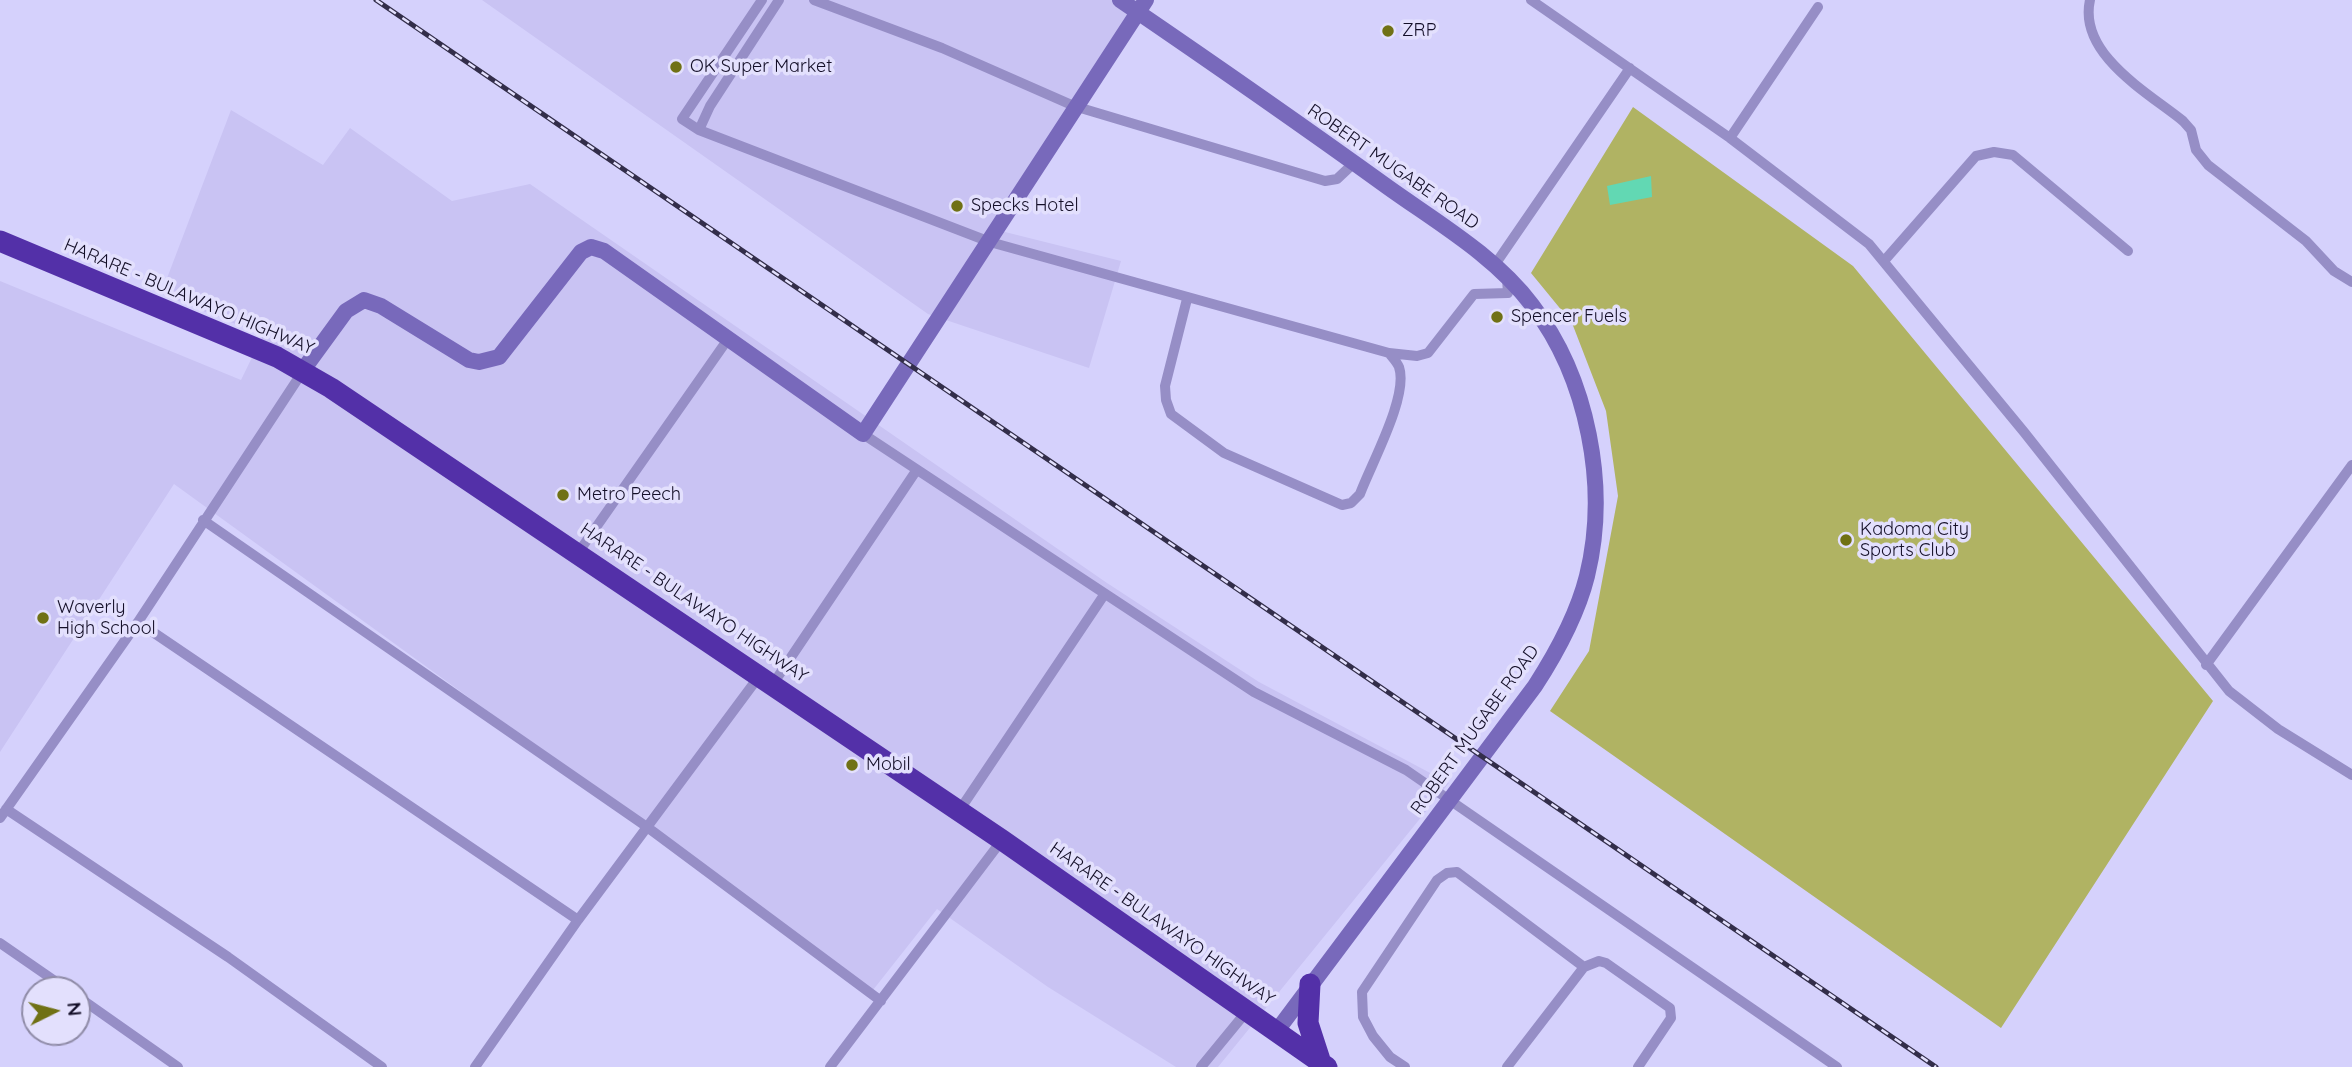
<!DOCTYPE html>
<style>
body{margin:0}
#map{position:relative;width:2352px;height:1067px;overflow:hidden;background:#d5d1fc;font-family:Quicksand,sans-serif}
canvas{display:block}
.north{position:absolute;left:21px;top:976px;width:70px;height:70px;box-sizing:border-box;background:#e3e0fd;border:2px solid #908ca8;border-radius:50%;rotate:84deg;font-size:19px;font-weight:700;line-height:28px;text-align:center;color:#140f28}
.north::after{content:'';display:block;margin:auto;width:24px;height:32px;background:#707115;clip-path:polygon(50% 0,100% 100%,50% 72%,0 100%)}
</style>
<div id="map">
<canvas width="2352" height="1067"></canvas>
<div class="north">N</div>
</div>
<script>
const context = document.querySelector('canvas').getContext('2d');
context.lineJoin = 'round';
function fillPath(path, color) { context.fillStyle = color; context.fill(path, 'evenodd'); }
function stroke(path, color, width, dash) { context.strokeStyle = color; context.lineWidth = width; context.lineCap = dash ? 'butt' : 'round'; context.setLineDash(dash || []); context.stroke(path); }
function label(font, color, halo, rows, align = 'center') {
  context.font = font + ' Quicksand,sans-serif'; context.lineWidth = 7; context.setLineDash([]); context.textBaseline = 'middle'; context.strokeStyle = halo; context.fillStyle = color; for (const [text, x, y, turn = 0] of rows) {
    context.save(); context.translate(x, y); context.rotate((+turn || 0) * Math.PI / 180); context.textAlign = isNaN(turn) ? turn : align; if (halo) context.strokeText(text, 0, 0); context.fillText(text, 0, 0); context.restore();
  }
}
fillPath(new Path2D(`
 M482,0h658l-147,229 128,32 -32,107 -161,-54z
 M231,110l92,55 27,-37 102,73 78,-17 577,399 152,99 190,101 -231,284h-42l-128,-80 -111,-78 -64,81 -699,-506 -174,268v-471l241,99 22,-45 -102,-41z`), '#c9c3f3');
fillPath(new Path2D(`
 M1633,107l220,159 360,435 -212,327 -451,-317 39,-60 29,-155 -12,-85 -34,-88 -41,-50z`), '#b0b363');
fillPath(new Path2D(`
 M1651,176l1,21 -42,8 -3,-19z`), '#62d8b3');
stroke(new Path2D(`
 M762,0l-80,119 17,11 291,112 399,111c3,4 8,9 10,14 10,29 -28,97 -39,127l-9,9 -9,2 -118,-52 -53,-39 -5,-14 -1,-14 22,-87
 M814,0l128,48 132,58 251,75 12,-2 17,-16
 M1531,0l199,138 139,106 155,188 205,259 49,38 74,46
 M2090,0c-12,54 57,92 93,121l8,9 5,20 12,15 98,76 28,30 18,11
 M699,130l11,-24 69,-106
 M1730,138l88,-131
 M1884,261l92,-105 18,-4 19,3 115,96
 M1494,266l136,-198
 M1389,353l28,3 11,-3 46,-59 34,-1 -1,-14
 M863,434l391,258 152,78 431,297
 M203,520l444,307 234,174
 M578,553l150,-214
 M138,622l440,298
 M2206,665l146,-200
 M773,684l143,-213
 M6,809l222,148 154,110
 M959,811l145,-216
 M0,818l138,-196 165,-251
 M0,943l68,47
 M77,996l101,71
 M475,1067l103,-147 182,-245
 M830,1067l172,-227
 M1201,1067l46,-56
 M1405,1067l-15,-10 -17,-21 -10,-19 -1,-25 75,-112 10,-7 10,-1 127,95 15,-6 7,2 64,45 1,10 -33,49
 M1507,1067l77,-100`), '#968ec6', 10);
stroke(new Path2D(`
 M1120,0c91,62 180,124 269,188 49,35 106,68 143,117 56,73 77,182 55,271 -10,40 -30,76 -52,110l-259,346
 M303,370l43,-59 18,-11 17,6 88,54 10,2 20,-5 82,-105 10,-5 13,4 259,183 283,-434`), '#7869bb', 16);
stroke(new Path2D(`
 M0,241l277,116 54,31 671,452 325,227
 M1310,984l-2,39 13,40`), '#5330a8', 21);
const rail = new Path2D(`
 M376,0l1560,1067`);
stroke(rail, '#332e4a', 5);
stroke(rail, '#e3e0fd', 2.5, [8]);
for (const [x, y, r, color] of [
 [1388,31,7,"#707115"],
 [676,67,7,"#707115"],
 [957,206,7,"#707115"],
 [1497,317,7,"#707115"],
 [563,495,7,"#707115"],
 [1846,540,7,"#707115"],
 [43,618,7,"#707115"],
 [852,765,7,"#707115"]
]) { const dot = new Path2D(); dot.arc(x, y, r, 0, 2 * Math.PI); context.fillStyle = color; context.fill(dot); stroke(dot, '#e3e0fd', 2.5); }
label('18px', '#140f28', '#e3e0fd', [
 ["ZRP",1402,31],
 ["OK Super Market",690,67],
 ["Specks Hotel",971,206],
 ["Spencer Fuels",1511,317],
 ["Metro Peech",577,495],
 ["Kadoma City",1860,530],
 ["Sports Club",1860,551],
 ["Waverly",57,608],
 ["High School",57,629],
 ["Mobil",866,765]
], 'left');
label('18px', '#140f28', '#e3e0fd', [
 ["ROBERT MUGABE ROAD",1393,167,35],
 ["HARARE - BULAWAYO HIGHWAY",189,297,23],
 ["HARARE - BULAWAYO HIGHWAY",694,603,34],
 ["ROBERT MUGABE ROAD",1475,730,-54],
 ["HARARE - BULAWAYO HIGHWAY",1162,924,35]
]);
</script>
